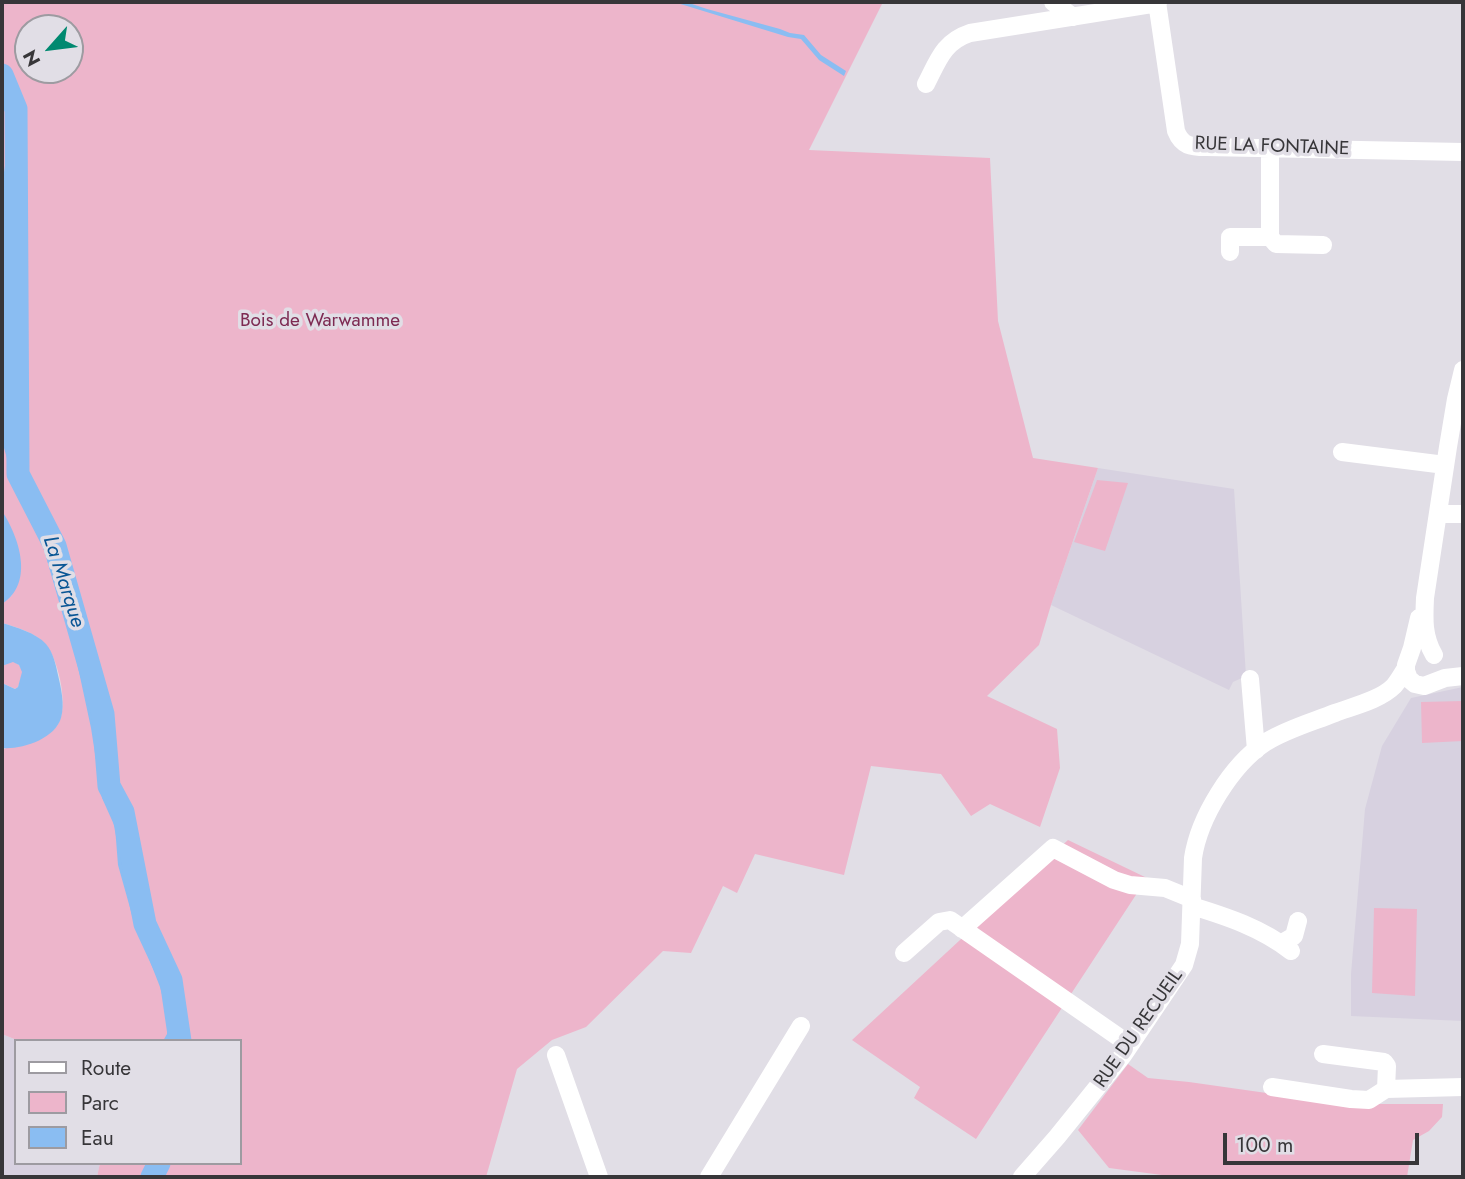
<!DOCTYPE html>
<style>
body{margin:0}
#map{position:relative;width:1465px;height:1179px;overflow:hidden;background:#e1dee6;font-family:Jost,sans-serif}
canvas{display:block}
.frame{position:absolute;inset:0;border:4px solid #373639;pointer-events:none}
.legend{position:absolute;left:14px;top:1039px;width:228px;height:126px;box-sizing:border-box;background:#e1dee6;border:2px solid #9d9ba1;margin:0;padding:9px 12px;list-style:none;font-size:21px;color:#373639}
.legend li{display:flex;align-items:center;gap:14px;height:35px}
.legend b{width:35px;border:2px solid #9d9ba1}
.north{position:absolute;left:14px;top:14px;width:70px;height:70px;box-sizing:border-box;background:#e1dee6;border:2px solid #9d9ba1;border-radius:50%;rotate:242deg;font-size:19px;font-weight:700;line-height:28px;text-align:center;color:#373639}
.north::after{content:'';display:block;margin:auto;width:24px;height:32px;background:#008970;clip-path:polygon(50% 0,100% 100%,50% 72%,0 100%)}
.scale{position:absolute;left:1223px;top:1133px;width:196px;height:32px;box-sizing:border-box;border:4px solid #373639;border-top:0;padding-left:9px;font-size:21px;line-height:24px;white-space:nowrap;color:#373639;-webkit-text-stroke:5px #e1dee6;paint-order:stroke}
</style>
<div id="map">
<canvas width="1465" height="1179"></canvas>
<div class="frame"></div>
<ul class="legend">
<li><b style="height:9px;background:#fff"></b>Route</li>
<li><b style="height:19px;background:#edb5cb"></b>Parc</li>
<li><b style="height:19px;background:#8abdf2"></b>Eau</li>
</ul>
<div class="north">N</div>
<div class="scale">100 m</div>
</div>
<script>
const context = document.querySelector('canvas').getContext('2d');
context.lineJoin = 'round';
function fillPath(path, color) { context.fillStyle = color; context.fill(path, 'evenodd'); }
function stroke(path, color, width, dash) { context.strokeStyle = color; context.lineWidth = width; context.lineCap = dash ? 'butt' : 'round'; context.setLineDash(dash || []); context.stroke(path); }
function label(font, color, halo, rows, align = 'center') {
  context.font = font + ' Jost,sans-serif'; context.lineWidth = 7; context.setLineDash([]); context.textBaseline = 'middle'; context.strokeStyle = halo; context.fillStyle = color; for (const [text, x, y, turn = 0] of rows) {
    context.save(); context.translate(x, y); context.rotate((+turn || 0) * Math.PI / 180); context.textAlign = isNaN(turn) ? turn : align; if (halo) context.strokeText(text, 0, 0); context.fillText(text, 0, 0); context.restore();
  }
}
fillPath(new Path2D(`
 M1098,468l136,21 12,187 -13,6 -4,8 -178,-85z
 M1463,687v334l-112,-5v-42l14,-165 17,-63 29,-48z
 M2,1034l17,7h-3v122h84l-3,14h-95z`), '#d7d1e0');
fillPath(new Path2D(`
 M2,2h881l-74,148 181,8 8,163 35,137 65,10 -47,137 -12,40 -52,51 70,33 3,39 -20,59 -50,-23 -19,12 -30,-42 -70,-8 -27,109 -89,-21 -18,39 -14,-7 -32,67 -28,-2 -77,76 -34,13 -35,29 -31,108h-389l3,-14h140v-122h-221l-17,-7v-286l2,1c12,-5 43,-13 51,-21 16,-15 4,-68 -9,-83 -10,-12 -30,-18 -44,-22v-19l10,-9 1,-61 -11,-23zM28,28h42v42h-42z
 M1097,480l31,3 -23,68 -31,-9z
 M13,661l6,4 4,7 -5,15 -3,2 -13,-6v-17z
 M1463,701v40l-41,2 -1,-41z
 M1068,840l79,38 -171,261 -62,-41 6,-11 -68,-47z
 M1374,908l43,1 -2,87 -43,-3z
 M1128,1064l20,14 41,4 155,22h99l-1,13 -13,14 -16,9 -6,37h-230l-68,-9 -31,-38z`), '#edb5cb');
fillPath(new Path2D(`
 M674,2h12l21,7 73,20 10,4 14,2 17,20 25,16 -2,5 -25,-16 -18,-21 -13,-2z
 M2,76l10,24 4,54 -9,88 -1,149 3,53 10,35 23,47 34,103 22,93 8,61 16,27 7,64 9,35 29,76 7,37v6l-5,13h-6l4,-7v-22l-7,-25 -28,-72 -14,-50 -3,-38 -13,-29 -11,-70 -18,-84 -30,-97 -8,-23 -20,-38 -13,-45v-256l5,-32 1,-26 -6,-29z
 M2,511c17,26 33,72 0,93z
 M2,623c14,4 34,10 44,21 7,8 10,21 12,31 3,13 7,29 3,43 -6,21 -40,32 -59,30v-65l13,6 3,-2 4,-15 -3,-7 -6,-3 -11,4z`), '#8abdf2');
stroke(new Path2D(`
 M2,75l14,34 2,365 37,72 48,168 6,72 14,26 22,112 26,56 9,61
 M152,1177l7,-14`), '#8abdf2', 23);
stroke(new Path2D(`
 M1053,2l20,15
 M1157,2l19,129c6,15 15,16 30,16l257,5
 M926,84c12,-23 17,-42 44,-51l188,-30
 M1270,237l6,7 47,1
 M1230,252v-15h40v-88
 M1342,452l103,13
 M1438,514h25
 M1419,618l-7,30 -6,17v6l3,8 6,5 9,2 21,-8 18,-2
 M1434,655c-11,-19 -10,-36 -9,-57l23,-151 8,-48 7,-29
 M1250,679l6,71
 M1192,906c36,11 69,22 99,45
 M962,929l91,-81 61,32 16,5 35,3 27,11
 M1282,943l12,-7 4,-15
 M904,953l35,-31 11,-2 180,125
 M1323,1054l61,8 3,4 -1,23
 M556,1055l43,122
 M1272,1087l79,12 18,1 17,-11 77,-2
 M709,1177l92,-151
 M1022,1177l35,-40 67,-83 60,-89 6,-21 3,-86c6,-40 38,-93 73,-116 21,-13 46,-20 69,-29 19,-7 45,-13 59,-27 5,-6 8,-12 12,-18`), '#fff', 18);
label('19px', '#373639', '#e1dee6', [
 ["RUE LA FONTAINE",1272,147,2],
 ["RUE DU RECUEIL",1139,1029,-55]
]);
label('19px', '#7d2a52', '#e1dee6', [
 ["Bois de Warwamme",320,321]
]);
label('italic 21px', '#095695', '#e1dee6', [
 ["La Marque",63,582,72]
]);
</script>
